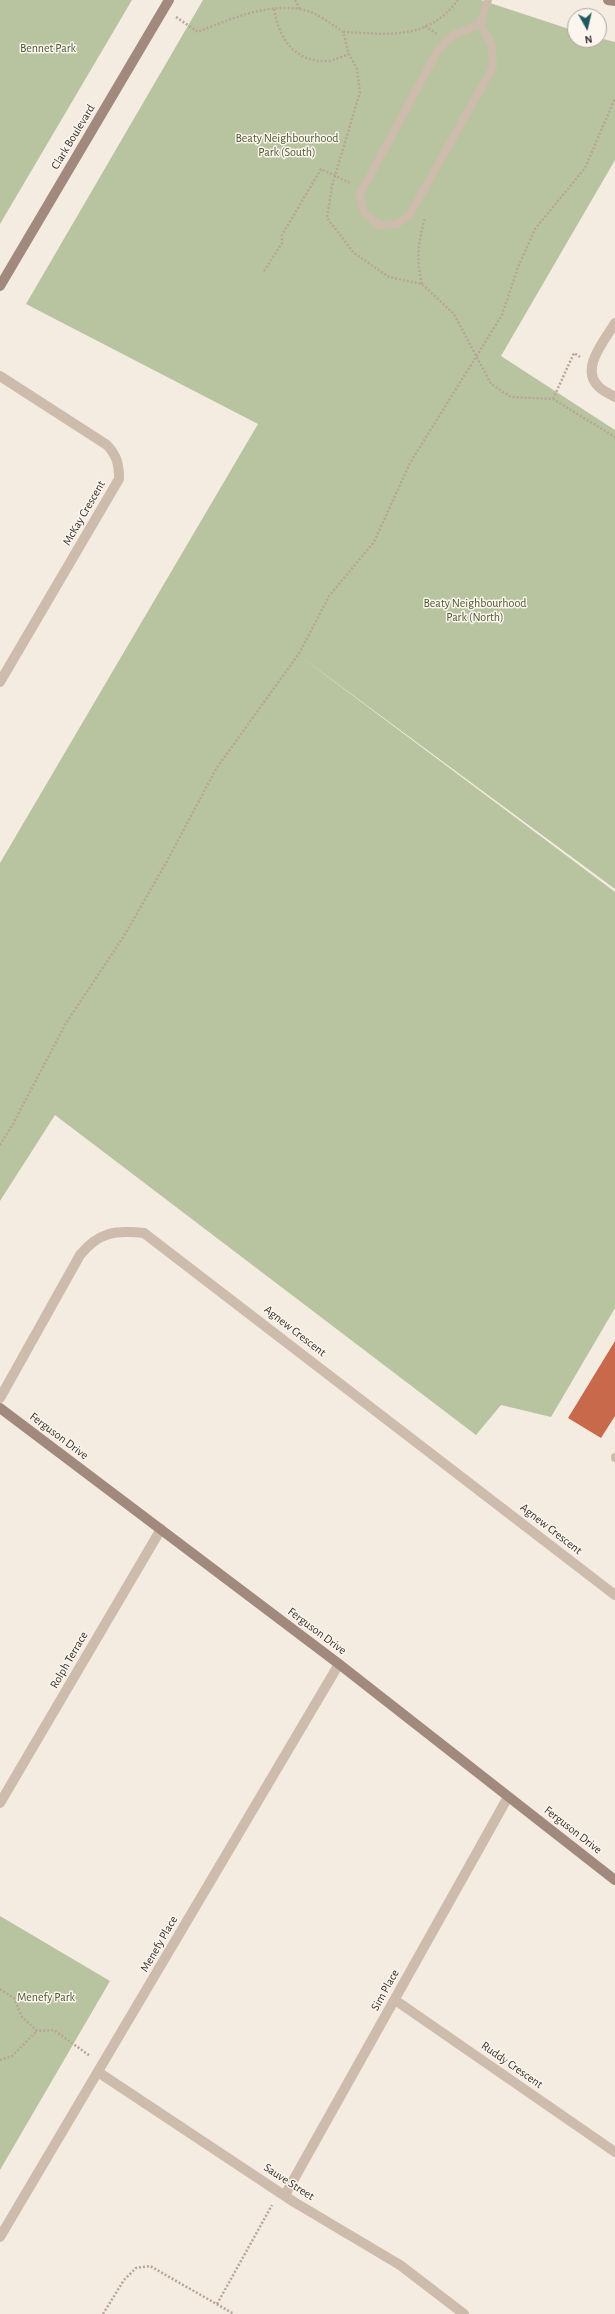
<!DOCTYPE html>
<style>
body{margin:0}
#map{position:relative;width:615px;height:2314px;overflow:hidden;background:#f4ebe1;font-family:"Alegreya Sans",sans-serif}
canvas{display:block}
.north{position:absolute;left:567px;top:8px;width:40px;height:40px;box-sizing:border-box;background:#fbf5ee;border:1px solid #aea6a0;border-radius:50%;rotate:172deg;font-size:11px;font-weight:700;line-height:16px;text-align:center;color:#3b302b}
.north::after{content:'';display:block;margin:auto;width:14px;height:18px;background:#1f5a5e;clip-path:polygon(50% 0,100% 100%,50% 72%,0 100%)}
</style>
<div id="map">
<canvas width="615" height="2314"></canvas>
<div class="north">N</div>
</div>
<script>
const context = document.querySelector('canvas').getContext('2d');
context.lineJoin = 'round';
function fillPath(path, color) { context.fillStyle = color; context.fill(path, 'evenodd'); }
function stroke(path, color, width, dash) { context.strokeStyle = color; context.lineWidth = width; context.lineCap = dash ? 'butt' : 'round'; context.setLineDash(dash || []); context.stroke(path); }
function label(font, color, halo, rows, align = 'center') {
  context.font = font + ' "Alegreya Sans",sans-serif'; context.lineWidth = 3; context.setLineDash([]); context.textBaseline = 'middle'; context.strokeStyle = halo; context.fillStyle = color; for (const [text, x, y, turn = 0] of rows) {
    context.save(); context.translate(x, y); context.rotate((+turn || 0) * Math.PI / 180); context.textAlign = isNaN(turn) ? turn : align; if (halo) context.strokeText(text, 0, 0); context.fillText(text, 0, 0); context.restore();
  }
}
fillPath(new Path2D(`
 M0,0h132l-132,224z
 M203,0h278l94,31v9h24v-2l16,4v118l-114,196 114,74v459l-319,-236 319,239v416l-64,109 -50,-12 -25,30 -421,-320 -55,86v-338l258,-439 -232,-120z
 M0,1916l110,65 -110,189z`), '#b8c4a0');
fillPath(new Path2D(`
 M615,1341v75l-14,22 -33,-20z`), '#c8694b');
stroke(new Path2D(`
 M295,0l5,9
 M274,9c5,30 21,54 55,52 6,-1 14,-5 20,-7
 M176,17l22,15c32,-13 66,-28 101,-23 16,2 31,14 44,23l6,22 8,15 3,23 -28,94 -5,32 27,35 35,24 33,7 32,30 37,70 20,13 42,2 62,38
 M425,26l12,8
 M343,32c45,2 84,9 115,-32
 M264,271l18,-28v-8l39,-66 31,15
 M422,284c-6,-24 -4,-42 3,-66
 M553,399l21,-46 6,4
 M0,1145l13,-21 53,-101 58,-87 43,-75 49,-92 84,-117 29,-56 45,-54 36,-79 92,-148 16,-48 17,-38 50,-61 30,-70
 M0,1989l14,9 8,19 15,14 17,-1 36,26
 M0,2060l12,-4 25,-25
 M217,2304l55,-99
 M103,2314l21,-34 12,-12 14,-2 84,48`), '#b9a596', 2.5, [2, 2]);
stroke(new Path2D(`
 M480,24l12,21 1,22 -83,147 -13,10 -19,1 -14,-13 -5,-16 79,-146 15,-15 27,-11 8,-24
 M615,1458v-1`), '#cdbbac', 8);
stroke(new Path2D(`
 M615,323c-10,17 -36,46 -16,64 4,4 11,7 16,10
 M0,376l107,69c10,11 12,19 12,34l-119,203
 M0,1398l80,-143c19,-23 35,-25 64,-22l471,362
 M0,1803l161,-274
 M395,2000l220,152
 M98,2072l196,130 106,63 64,49
 M285,2195l223,-398
 M0,2237l339,-573`), '#cdbbac', 10);
stroke(new Path2D(`
 M608,0l7,1
 M0,286l169,-286
 M0,1408l339,256 276,216`), '#a18a7d', 10);
label('12px', '#4a5a2e', '#fbf5ee', [
 ["Bennet Park",48,48],
 ["Beaty Neighbourhood",287,138],
 ["Park (South)",287,152],
 ["Beaty Neighbourhood",475,603],
 ["Park (North)",475,617],
 ["Menefy Park",46,1997]
]);
label('12px', '#3b302b', '#fbf5ee', [
 ["Clark Boulevard",73,137,-59],
 ["McKay Crescent",84,513,-60],
 ["Agnew Crescent",295,1331,38],
 ["Ferguson Drive",59,1436,37],
 ["Agnew Crescent",551,1529,38],
 ["Ferguson Drive",317,1631,37],
 ["Rolph Terrace",69,1660,-60],
 ["Ferguson Drive",573,1830,38],
 ["Menefy Place",159,1944,-60],
 ["Sim Place",385,1990,-61],
 ["Ruddy Crescent",512,2065,35],
 ["Sauve Street",289,2182,33]
]);
</script>
